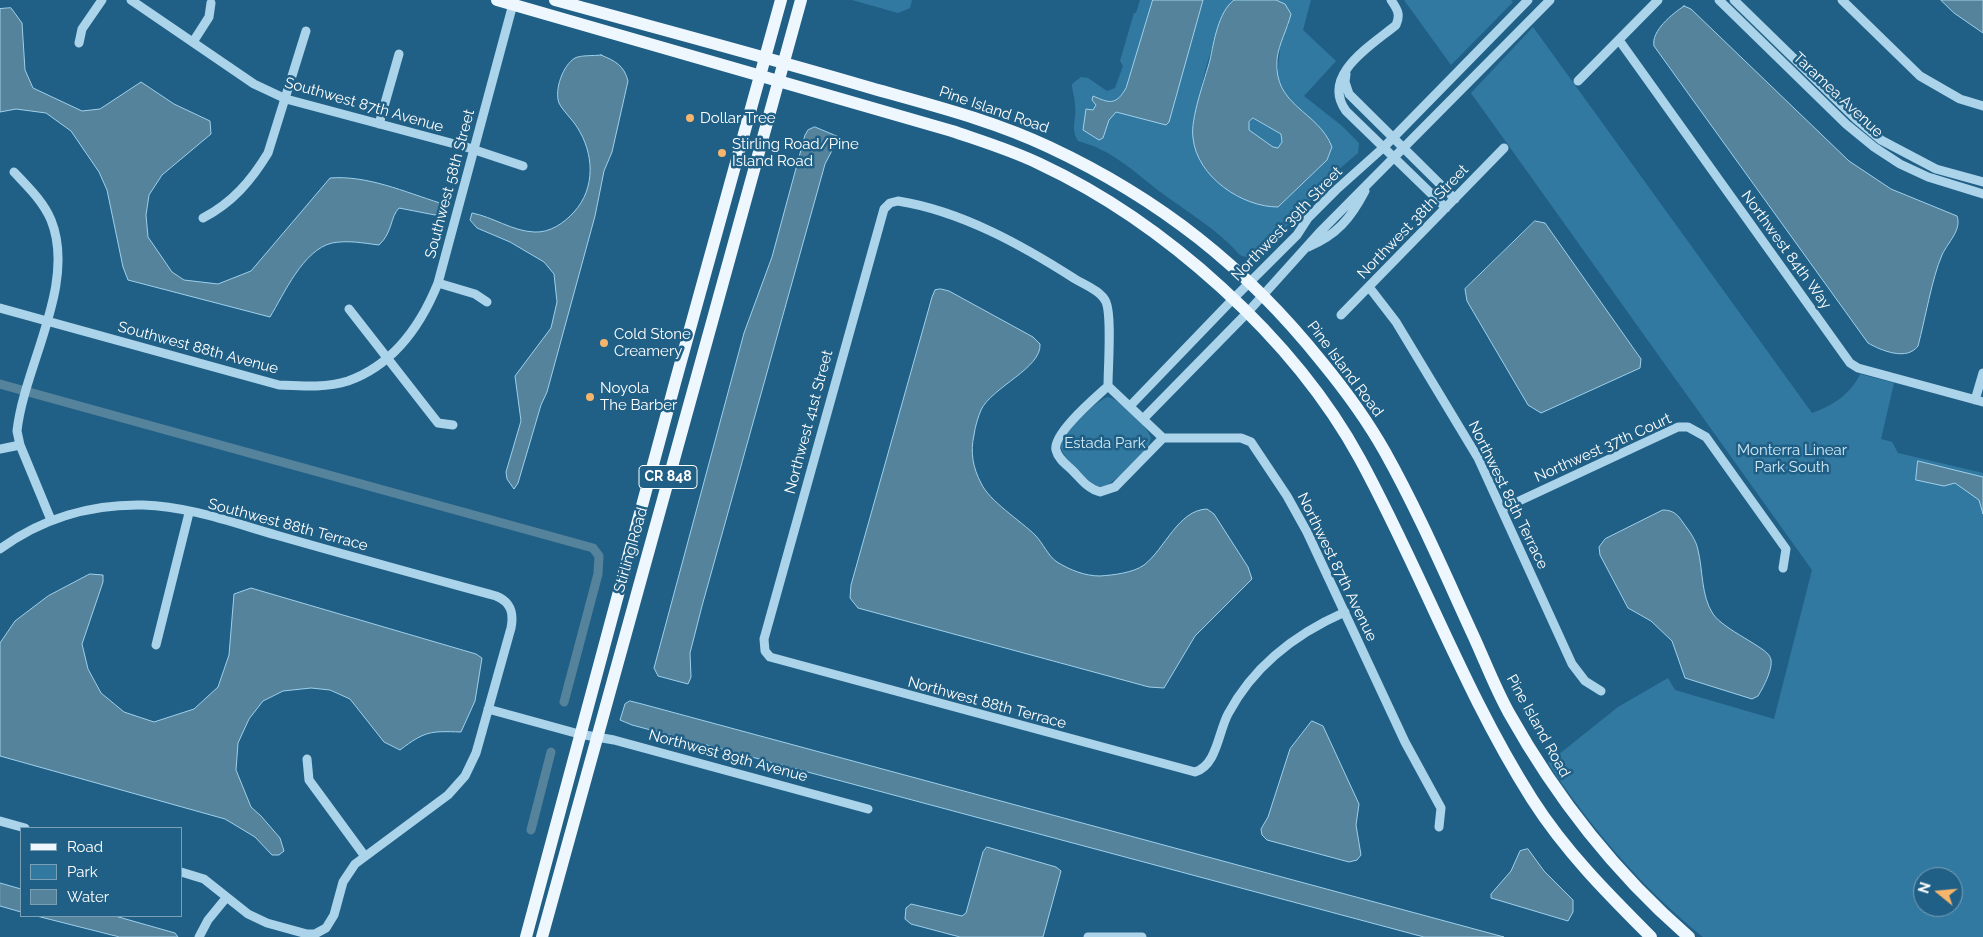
<!DOCTYPE html>
<style>
body{margin:0}
#map{position:relative;width:1983px;height:937px;overflow:hidden;background:#216086;font-family:Raleway,sans-serif}
canvas{display:block}
.legend{position:absolute;left:20px;top:827px;width:162px;height:90px;box-sizing:border-box;background:#216086;border:1px solid #7aa0b6;margin:0;padding:6px 9px;list-style:none;font-size:15px;color:#fff}
.legend li{display:flex;align-items:center;gap:10px;height:25px}
.legend b{width:25px;border:1px solid #7aa0b6}
.north{position:absolute;left:1913px;top:867px;width:50px;height:50px;box-sizing:border-box;background:#216086;border:1px solid #7aa0b6;border-radius:50%;rotate:287deg;font-size:14px;font-weight:700;line-height:20px;text-align:center;color:#fff}
.north::after{content:'';display:block;margin:auto;width:18px;height:22px;background:#f6b56c;clip-path:polygon(50% 0,100% 100%,50% 72%,0 100%)}
</style>
<div id="map">
<canvas width="1983" height="937"></canvas>
<ul class="legend">
<li><b style="height:6px;background:#eef7fe"></b>Road</li>
<li><b style="height:14px;background:#3279a2"></b>Park</li>
<li><b style="height:14px;background:#56839c"></b>Water</li>
</ul>
<div class="north">N</div>
</div>
<script>
const context = document.querySelector('canvas').getContext('2d');
context.lineJoin = 'round';
function fillPath(path, color) { context.fillStyle = color; context.fill(path, 'evenodd'); }
function stroke(path, color, width, dash) { context.strokeStyle = color; context.lineWidth = width; context.lineCap = dash ? 'butt' : 'round'; context.setLineDash(dash || []); context.stroke(path); }
function label(font, color, halo, rows, align = 'center') {
  context.font = font + ' Raleway,sans-serif'; context.lineWidth = 5; context.setLineDash([]); context.textBaseline = 'middle'; context.strokeStyle = halo; context.fillStyle = color; for (const [text, x, y, turn = 0] of rows) {
    context.save(); context.translate(x, y); context.rotate((+turn || 0) * Math.PI / 180); context.textAlign = isNaN(turn) ? turn : align; if (halo) context.strokeText(text, 0, 0); context.fillText(text, 0, 0); context.restore();
  }
}
fillPath(new Path2D(`
 M852,0h60l-2,8 -12,5z
 M1140,0h94c-14,10 -37,95 -37,113 -1,16 1,32 2,47 23,27 42,44 79,47l49,-47 -16,-41 -23,-20 -11,-22 4,-37 8,-16 -4,-20 -9,-4h35l-8,30 33,31 -32,35 38,30 17,17 -1,10 -21,18 -57,62 -28,23 -6,1 -6,-2c-23,-26 -54,-44 -81,-64 -25,-20 -49,-42 -81,-50 -8,-13 -1,-22 -3,-36 0,-8 -3,-14 -3,-21l9,-7 7,1 19,13 8,-3 8,-22 -3,-5 14,-48h2z
 M1404,0h107l2,2 -62,63z
 M1533,27l279,386c20,-7 39,-19 48,-39l34,9 -13,56 11,3 6,11 85,20v464h-280c-61,-49 -112,-109 -155,-174l70,-56 50,-29 7,12 99,29 38,-149 -341,-477zM1923,877h30v30h-30z
 M1252,118l29,16 1,8 -4,6 -5,-1 -24,-17v-8z
 M1108,397c12,2 40,30 43,41 -2,15 -36,44 -49,50 -10,-2 -43,-32 -41,-43 1,-11 37,-46 47,-48z`), '#3279a2');
const water = new Path2D(`
 M1153,0h50l-34,122 -3,3 -50,-13 -7,8 -6,18 -4,2 -16,-10 3,-21 7,1 3,-5 -4,-5 1,-4c16,7 23,10 33,-8z
 M1234,0h42l9,4 6,10c-4,16 -12,29 -14,45 -4,48 41,51 55,88l-5,13 -49,47c-36,0 -81,-30 -85,-69 -3,-19 12,-59 17,-78 4,-18 8,-48 24,-60zM1253,118l28,16 1,8 -4,6 -5,-1 -24,-17v-8z
 M1941,0h42v33l-29,-20z
 M1684,6l7,3 158,152 42,28 66,27c5,14 -9,26 -15,39 -10,23 -17,65 -24,91 -11,15 -36,5 -50,-3l-214,-297c-3,-15 18,-32 30,-40z
 M11,8l11,15 3,47 8,18 49,23 18,-2 41,-27 33,22 36,17 1,13 -49,41 -13,20 -3,20 2,22 24,35 12,8 34,4 33,-13 79,-93c37,-3 75,14 110,25l2,8 -7,4 -36,-7c-9,9 -6,24 -20,37 -16,-2 -31,-5 -47,-2 -29,7 -48,51 -62,74l-142,-37 -5,-13 -16,-77 -8,-18 -28,-41 -25,-18 -30,-4 -16,3v-103z
 M601,55c14,6 23,10 27,26l-16,71 -8,19 -9,45 -48,176 -6,13 -23,78 -4,6 -7,-10 -1,-7 15,-51 -6,-45 36,-48 6,-26 -3,-28 -10,-12 -34,-20 -33,-14 -7,-8 2,-7c21,4 40,18 62,19 16,1 30,-9 40,-20 22,-24 20,-59 3,-85 -5,-8 -14,-16 -18,-24 -5,-13 4,-38 16,-45 6,-3 18,-2 26,-3z
 M815,127l24,10 -14,27 -123,442 -12,47 1,24 -3,7 -30,-8 -4,-8 90,-335 28,-76 33,-122 3,-5z
 M1535,221l10,2 96,136 -1,9 -99,45 -13,-8 -61,-104 -2,-12z
 M941,289l8,2 84,46 7,7c2,24 -48,43 -59,66 -3,7 -6,17 -7,25 -4,17 -1,33 7,48 8,18 40,38 54,52 8,8 13,21 22,27 13,8 28,14 43,14 13,-1 33,-3 44,-11 21,-16 34,-55 63,-56l7,5 34,53 4,12 -57,57 -31,52 -15,-1 -291,-79 -8,-10 1,-13 81,-288 3,-7z
 M1918,461l65,16v37l-4,-14 -24,-17 -11,3 -28,-6z
 M1663,510c11,0 15,5 21,14 6,8 12,16 14,26 5,20 3,46 15,64 11,16 53,33 57,43 5,9 -7,31 -12,39l-6,3 -67,-21 -13,-37 -21,-20 -23,-13 -28,-53 -1,-8 6,-8z
 M90,574l13,1v7l-21,62 6,25 13,24 23,19 30,10 40,-13 24,-22 11,-32 5,-61 17,-6 225,66 6,4 -7,43 -14,31c-31,-1 -36,-1 -61,18l-16,-8 -34,-43 -20,-9 -19,-2 -28,3 -20,10 -14,18 -11,24 -2,27 15,37 10,9 19,22 4,13 -5,4h-7l-17,-18 -30,-18 -225,-63v-113l15,-22 33,-25z
 M630,701l12,3 862,233h-80l-792,-212 -12,-5 5,-16z
 M1312,721l11,5 36,78 -3,21 5,30 -4,5 -8,2 -82,-22 -5,-5 -1,-6 7,-12 22,-68z
 M987,847l69,20 5,4 -18,66h-83l-49,-13 -6,-5 1,-11 5,-4 51,12 4,-3 17,-61z
 M1528,849l16,22 29,29v12l-5,9 -77,-23v-4l20,-23 9,-20z
 M0,883l21,6v23l-21,-6z
 M37,916h78l60,17 3,4h-58z`);
fillPath(water, '#56839c');
stroke(water, '#9ed0eb', 1);
stroke(new Path2D(`
 M0,384l593,164 6,8 -1,18 -34,128
 M531,830l20,-78`), '#56839c', 9);
stroke(new Path2D(`
 M131,0l123,84 32,15 180,48 57,19
 M1391,0c6,9 10,14 5,25 -24,20 -76,50 -50,86l100,97
 M1719,0l127,124 28,23 26,17 28,13 55,17
 M1734,0l122,119 25,21 55,29 47,13
 M1842,0l78,76 40,23 23,7
 M1619,40l231,323 8,5 125,34
 M193,42l16,-25 2,-14
 M79,43l3,-14 20,-29
 M1346,74l-1,8 4,12 106,105
 M1578,81l80,-81
 M379,124l20,-70
 M14,172c14,15 29,29 37,48 26,64 -27,146 -34,211l3,14 31,75
 M203,218c29,-15 48,-37 65,-65l38,-122
 M1308,247c29,-12 43,-29 57,-56
 M438,283l37,11 12,8
 M1369,287l27,35 82,136 94,206 13,17 16,10
 M0,308l279,77c22,1 47,3 69,-4 45,-16 73,-56 90,-98l75,-279
 M349,309l89,114 15,2
 M1341,315l163,-167
 M1108,386c-12,11 -56,48 -52,64 2,9 11,15 17,21 8,8 15,18 27,21l15,-5 48,-49
 M1975,400l8,-27
 M1131,405l102,-106 64,-64 11,-17 28,-28 48,-43 144,-147
 M1144,418l103,-105 72,-80 231,-233
 M0,449l20,-4
 M1502,509l176,-82h10l18,10 80,112 -3,19
 M0,549c42,-31 92,-45 143,-44 44,1 91,18 133,30 73,21 147,41 220,61 15,6 18,17 15,32l-35,125 -11,23 -17,19 -93,69 -12,18 -9,33 -8,13 -11,6h-8l-40,-11 -19,-9 -44,-35 -23,-7
 M1345,612c-50,22 -91,53 -117,102 -10,19 -11,51 -33,58l-425,-115 -5,-6 -1,-12 120,-430 6,-6 8,-2c63,10 124,44 177,78 10,6 26,12 31,23 6,14 2,65 2,84l55,52h78l10,4 36,54 20,36 98,210 36,66 -2,19
 M156,645l33,-132
 M488,709l91,25 35,6 254,69
 M307,759l2,21 55,75
 M0,821l25,7
 M199,937l9,-17 18,-22
 M1088,937h54`), '#abd3e9', 9);
stroke(new Path2D(`
 M497,0l455,131c29,10 59,19 88,33 124,58 254,174 320,295 61,112 104,233 172,340 33,52 76,95 119,138
 M555,0c105,29 211,57 316,88 60,17 121,32 178,59 111,52 197,120 273,215 23,28 45,58 63,90 33,59 60,122 88,183 12,26 22,53 36,78 48,86 106,160 180,224
 M526,937l149,-554 106,-383
 M542,937l259,-937`), '#eef7fe', 12);
for (const [x, y, r, color] of [
 [690,118,5,"#f6b56c"],
 [722,153,5,"#f6b56c"],
 [604,343,5,"#f6b56c"],
 [590,397,5,"#f6b56c"]
]) { const dot = new Path2D(); dot.arc(x, y, r, 0, 2 * Math.PI); context.fillStyle = color; context.fill(dot); stroke(dot, '#216086', 2); }
for (const [x, y, w] of [
 [668,477,58]
]) { const box = new Path2D(); box.roundRect(x - w / 2, y - 11.5, w, 23, 4); context.fillStyle = '#216086'; context.fill(box); stroke(box, '#fff', 1); }
label('bold 14px', '#fff', null, [
 ["CR 848",668,477]
]);
label('15px', '#fff', '#216086', [
 ["Taramea Avenue",1838,95,43],
 ["Southwest 87th Avenue",364,105,16],
 ["Pine Island Road",994,110,19],
 ["Southwest 58th Street",450,184,-75],
 ["Northwest 38th Street",1413,222,-46],
 ["Northwest 39th Street",1287,224,-46],
 ["Northwest 84th Way",1786,250,54],
 ["Southwest 88th Avenue",198,348,15],
 ["Pine Island Road",1345,369,53],
 ["Northwest 41st Street",809,422,-75],
 ["Northwest 37th Court",1603,448,-24],
 ["Northwest 85th Terrace",1508,495,64],
 ["Southwest 88th Terrace",288,525,15],
 ["Stirling Road",631,550,-74],
 ["Northwest 87th Avenue",1337,567,64],
 ["Northwest 88th Terrace",987,703,15],
 ["Pine Island Road",1538,726,61],
 ["Northwest 89th Avenue",728,756,15]
]);
label('15px', '#fff', '#216086', [
 ["Dollar Tree",700,118],
 ["Stirling Road/Pine",732,144],
 ["Island Road",732,161],
 ["Cold Stone",614,334],
 ["Creamery",614,351],
 ["Noyola",600,388],
 ["The Barber",600,405]
], 'left');
label('15px', '#cfe9f7', '#216086', [
 ["Estada Park",1105,443],
 ["Monterra Linear",1792,450],
 ["Park South",1792,467]
]);
</script>
